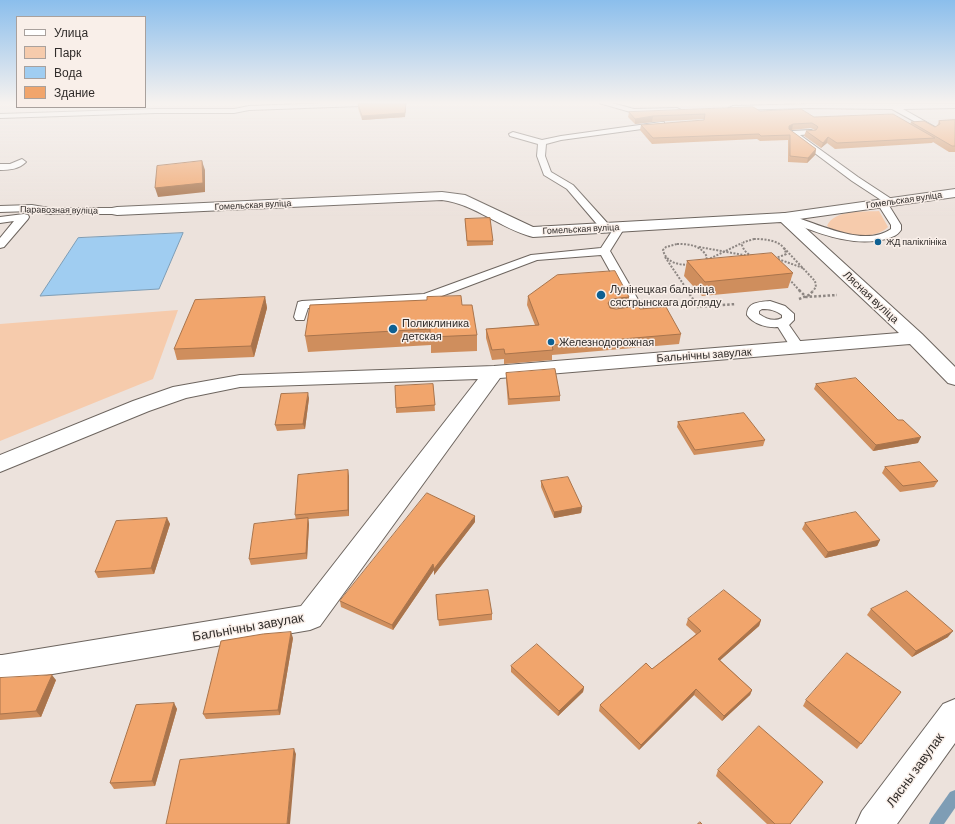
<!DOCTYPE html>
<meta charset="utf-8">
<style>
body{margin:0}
#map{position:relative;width:955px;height:824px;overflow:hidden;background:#ece2dc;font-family:Barlow,sans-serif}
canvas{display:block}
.legend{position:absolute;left:16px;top:16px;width:130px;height:92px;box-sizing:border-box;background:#f9efe9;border:1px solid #a9a19d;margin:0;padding:5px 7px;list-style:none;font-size:12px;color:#302c2a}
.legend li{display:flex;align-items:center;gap:8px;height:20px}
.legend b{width:20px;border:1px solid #a9a19d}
</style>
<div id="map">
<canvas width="955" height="824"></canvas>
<ul class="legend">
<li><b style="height:5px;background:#fff"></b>Улица</li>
<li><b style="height:11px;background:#f6cbac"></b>Парк</li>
<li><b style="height:11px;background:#a0cdf1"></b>Вода</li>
<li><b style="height:11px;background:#f1a56c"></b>Здание</li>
</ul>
</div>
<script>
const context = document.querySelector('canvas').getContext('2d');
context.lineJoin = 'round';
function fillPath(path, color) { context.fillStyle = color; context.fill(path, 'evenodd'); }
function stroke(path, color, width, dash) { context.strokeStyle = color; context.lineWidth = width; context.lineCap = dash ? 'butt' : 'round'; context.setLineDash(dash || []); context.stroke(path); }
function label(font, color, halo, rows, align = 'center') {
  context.font = font + ' Barlow,sans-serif'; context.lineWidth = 3; context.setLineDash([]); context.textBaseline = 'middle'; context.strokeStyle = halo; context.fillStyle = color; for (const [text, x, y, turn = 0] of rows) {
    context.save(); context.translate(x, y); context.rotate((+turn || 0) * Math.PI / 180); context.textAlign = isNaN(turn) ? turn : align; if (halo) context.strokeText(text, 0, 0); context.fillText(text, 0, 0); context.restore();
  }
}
fillPath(new Path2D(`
 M879,211l9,16c-13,13 -47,11 -61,-1 7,-17 37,-14 52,-15z
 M178,310l-25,69 -153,62v-117z`), '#f6cbac');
const water = new Path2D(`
 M183,233l-24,56 -119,7 38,-58z`);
fillPath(water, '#a0cdf1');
stroke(water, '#7e9db5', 1);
fillPath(new Path2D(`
 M955,790v18l-11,16h-15l2,-5 19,-27z`), '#7e9db5');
const service = new Path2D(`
 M328,103h65l-4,2 -140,5 -15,3h-79l-155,5v-4l155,-5h79l15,-3z
 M599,103h13l22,6 43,-1 4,2 -4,2 -43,1z
 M809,104h146v4l-52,1 32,18 1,2 -4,2 -40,-22 -83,-1 -76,2 -4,-2 4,-2z
 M661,122h3v4l-103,14 -15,4 -1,12 6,16 22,13 37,41 1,2 -1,2h-8l-35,-41 -23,-14 -7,-19 1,-12 -28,-8 -1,-2 4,-2 29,8 19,-4z
 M811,130l4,2 -1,2 -14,1 58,42 35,23 2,2 -2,2h-5l13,21v5c-4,6 -9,7 -15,9 -37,9 -71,-8 -105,-20l-1,-2 5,-3c29,7 77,35 106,15v-4l-14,-22 4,-3 -29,-19 -64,-48 4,-2z
 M22,159l4,3c-7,7 -16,8 -26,8v-6h10z
 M32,205l17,3h68l5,3 -5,3h-68l-17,-3 -32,1v-6z
 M24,214l4,1 1,2 -1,2 -24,28 -4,1v-10l14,-17 -14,2v-6z
 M620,224l5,3 -15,24 34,59 -2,3 -19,3 -4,-1 -2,-3 2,-3 11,-2 -29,-52 -64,5 -111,42 -118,6 -4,12h-8l-2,-3 4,-15 4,-1 122,-7 107,-39 70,-7 15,-23z
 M770,301l15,5 9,8v6l-5,5 16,23 -2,3h-10l-15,-24c-11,1 -25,-3 -31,-12 0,-13 12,-13 23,-14zM762,309c8,0 13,1 20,6v3c-8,4 -16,1 -23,-4v-3z`);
const minor = new Path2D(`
 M442,192l23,3 68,32 252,-14 5,1 132,120 33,33v18l-7,-2 -38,-39 -410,34 -180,248 -10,4 -310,53v-28h2l299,-49 177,-227 -238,8 -54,11 -37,13 -149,61v-17l133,-54 40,-14 67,-12 254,-9 405,-33 -118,-111 -248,15c-32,-8 -58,-33 -91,-37l-325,15 -5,-1 -2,-3 2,-3 5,-1z
 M955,699v44l-58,81h-41l6,-13 81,-107z`);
const tertiary = new Path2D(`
 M955,189v8l-170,24 -5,-1 -2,-3 2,-3 5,-1z`);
stroke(service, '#6d655f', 2);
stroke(minor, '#6d655f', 2);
stroke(tertiary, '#6d655f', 2);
stroke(new Path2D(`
 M754,239c11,0 30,1 32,15 -13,7 -39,8 -44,-9l2,-3z
 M677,244c12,0 24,1 30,13l-1,3c-13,7 -39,8 -43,-10l3,-3z
 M699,247l50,9
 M784,248l31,33 1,6 -3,4
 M665,257l23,34
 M778,259l25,9
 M707,260l35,-17
 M789,279l11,12`), '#8d8682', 2, [2, 1.5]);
stroke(new Path2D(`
 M687,290l11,17 38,-3
 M799,290l7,7 31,-2
 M799,299l10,-4 5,-5`), '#8d8682', 2.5, [2.5, 2]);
fillPath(service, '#fff');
fillPath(minor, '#fff');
fillPath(tertiary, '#fff');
fillPath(new Path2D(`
 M381,103h25l-1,14 -43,3 -4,-12v-4z
 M760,111l54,6 96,7 1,-2 24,5 2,-1 2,-5 16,-1v32h-6l-16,-10 -1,1 -97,6 -8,-6 -6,5 -17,-12 2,-5 9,-1 -4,-2 -19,2h-2l26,19 -1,6 -8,8 -19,-1v-22l-28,1 -3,-2 -105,5 -12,-14 1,-5 63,-5v-1l-52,3 -17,2 -7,-7 1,-5z
 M465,219l28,22v4l-26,1z
 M687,261l106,12 -5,15 -86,8 -18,-20z
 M528,296l101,1 -1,9 -16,2 4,1h24l41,25 -2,10 -127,11v5l-48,4v-5l-12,1 -6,-22v-9l49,-4 -8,-20z
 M265,297l2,11 -13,49 -77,3 -3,-11z
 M462,305l15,30v16l-46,2v-8l-123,7 -3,-16z
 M506,373l54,23v5l-52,4 -2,-26z
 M433,384l2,27 -39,2v-5z
 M816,384l102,59 -45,8 -59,-62z
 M309,398l-4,31 -28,2 -2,-6z
 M678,422l87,18 -2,6 -69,9 -17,-28z
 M885,467l53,14 -4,6 -34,5 -18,-19z
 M349,476v40l-41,3 1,5 -2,35 -56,6 -2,-6 47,-39 -1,-5z
 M541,481l41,26 -1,6 -27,5 -13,-31z
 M167,518l3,6 -16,50 -56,4 -3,-6z
 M475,522l-41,53v-5l-41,60 -52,-23 -1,-6z
 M805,523l75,17 -3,6 -52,12 -23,-29z
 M436,595l56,19v6l-53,6z
 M871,609l77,28 -36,20 -45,-42z
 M688,619l73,1 -2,6 -39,34 32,30 -2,5 -28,26 -28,-26 -55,55 -40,-39 1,-6 52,-36 44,-35 -10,-9z
 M293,638l-13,77 -74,4 -3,-5z
 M511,666l73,21 -1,5 -25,24 -47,-44z
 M0,678l56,2 -15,37 -41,3z
 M901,692l-44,57 -54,-43 3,-6z
 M174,703l3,6 -22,77 -41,3 -4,-6z
 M718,770l72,54h-23l-51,-48z`), '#cf8e5d');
fillPath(new Path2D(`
 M406,103l-1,14 -43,3v-4z
 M653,116l-1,6 -17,2v-5z
 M793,124l-1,6 -5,2 2,-6z
 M828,137l-1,6 -6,5 2,-5z
 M816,149l-1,6 -8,8 1,-5z
 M202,161l3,9v22l-47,5 -3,-9z
 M265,297l2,11 -13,49 -3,-11z
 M629,297l-1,9 -18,3 -2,-6 3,-4z
 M308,393l1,5 -4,31 -2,-5z
 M921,437l-3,6 -45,8 3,-6z
 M348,470l1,6v40l-1,-6z
 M582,507l-1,6 -27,5v-6z
 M475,516v6l-41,53v-6z
 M167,518l3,6 -16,50 -3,-6z
 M308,518l1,6 -2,35 -1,-6z
 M880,540l-3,6 -52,12 3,-6z
 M433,564l1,6 -41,60 -1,-5z
 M761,620l-2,6 -43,38 2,-5z
 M953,631l-5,6 -36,20 4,-6z
 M291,632l2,6 -13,77 -2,-5z
 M52,675l4,5 -15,37 -5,-6z
 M584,687l-1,5 -25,24 1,-5z
 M696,689l-2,6 -55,55 2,-5z
 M752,690l-2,5 -28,26 2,-5z
 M174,703l3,6 -22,77 -3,-5z
 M294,749l2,5 -6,70h-3z`), '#a9744c');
const building = new Path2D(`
 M381,103h25l-1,10 -43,3 -4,-12z
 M753,107l7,4 41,-2 13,8 79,-3 42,24 -98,5 -9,-6 -5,6 -17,-12 10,-1 2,-3 -1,-1 -5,-3 -19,1 -4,2v3l27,20 -8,9 -18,-2v-21l-29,1 -2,-2 -106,4 -12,-13 63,-5 1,-6 -52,2 -18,3 -6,-7z
 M955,120v26h-3l-41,-24 13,-1 11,6 5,-3 -1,-3z
 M202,161l1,22 -48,5 2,-22z
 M490,218l3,23h-26l-2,-22z
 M772,253l21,20 -88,9 -18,-21z
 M615,271l14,26 -18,2 -3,4 2,5 6,1 22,-3 2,3 26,-2 15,27 -129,11 1,5 -48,4 -1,-5 -12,1 -6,-21 53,-4 -11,-29 29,-21z
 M461,296l1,9h10l5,30 -47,2v-8l-125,7 5,-31 117,-5v-3z
 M265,297l-14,49 -77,3 21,-49z
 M555,369l5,27 -51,3 -3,-26z
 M856,378l42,42h5l18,17 -45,8 -60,-61z
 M433,384l2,21 -39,3 -1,-22z
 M308,393l-5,31 -28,1 6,-31z
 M744,413l21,27 -70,10 -17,-28z
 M920,462l18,19 -35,5 -18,-19z
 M348,470v40l-53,5 3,-40z
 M568,477l14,30 -28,5 -13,-31z
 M427,493l48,23 -41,53 -1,-5 -41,61 -52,-24z
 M856,512l24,28 -52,12 -23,-29z
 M167,518l-16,50 -56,4 21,-51z
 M308,518l-2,35 -57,6 5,-35z
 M488,590l4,24 -54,6 -2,-25z
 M724,590l37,30 -43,39 34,31 -28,26 -28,-27 -55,56 -41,-40 46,-42 6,6 49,-38 -13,-12z
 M907,591l46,40 -37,20 -45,-42z
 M291,632l-13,78 -75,4 18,-73 42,-7z
 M537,644l47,43 -25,24 -48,-45z
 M847,653l54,39 -40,52 -55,-44z
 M52,675l-16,36 -36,3v-36z
 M174,703l-22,78 -42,2 26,-78z
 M759,726l64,56 -33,42h-15l-57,-54z
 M294,749l-7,75h-121l14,-64z
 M700,822l2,2h-4z`);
fillPath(building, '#f1a56c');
stroke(building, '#a9744c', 1);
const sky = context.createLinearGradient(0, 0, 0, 218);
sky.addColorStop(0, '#8bbeec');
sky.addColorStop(0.47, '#f6f2ef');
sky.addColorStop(1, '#f6f2ef00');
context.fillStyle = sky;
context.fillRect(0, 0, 955, 218);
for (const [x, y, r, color] of [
 [878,242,4,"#0e6092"],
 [601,295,5,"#0e6092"],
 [393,329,5,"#0e6092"],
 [551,342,4,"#0e6092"]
]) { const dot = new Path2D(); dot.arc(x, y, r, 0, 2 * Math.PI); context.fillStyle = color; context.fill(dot); stroke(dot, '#f9efe9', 1.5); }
label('9px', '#302c2a', '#f9efe9', [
 ["Гомельская вуліца",904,200,-8],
 ["Гомельская вуліца",253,205,-3],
 ["Паравозная вуліца",59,210,1],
 ["Гомельская вуліца",581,229,-3]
]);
label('9px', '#302c2a', '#f9efe9', [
 ["ЖД паліклініка",886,242]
], 'left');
label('11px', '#302c2a', '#f9efe9', [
 ["Лунінецкая бальніца",610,289],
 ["сястрынскага догляду",610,302],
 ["Поликлиника",402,323],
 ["детская",402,336],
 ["Железнодорожная",559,342]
], 'left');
label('11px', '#302c2a', '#f9efe9', [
 ["Лясная вуліца",871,297,43],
 ["Бальнічны завулак",704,355,-4]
]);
label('13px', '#302c2a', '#f9efe9', [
 ["Бальнічны завулак",248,627,-10],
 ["Лясны завулак",915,770,-54]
]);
</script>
